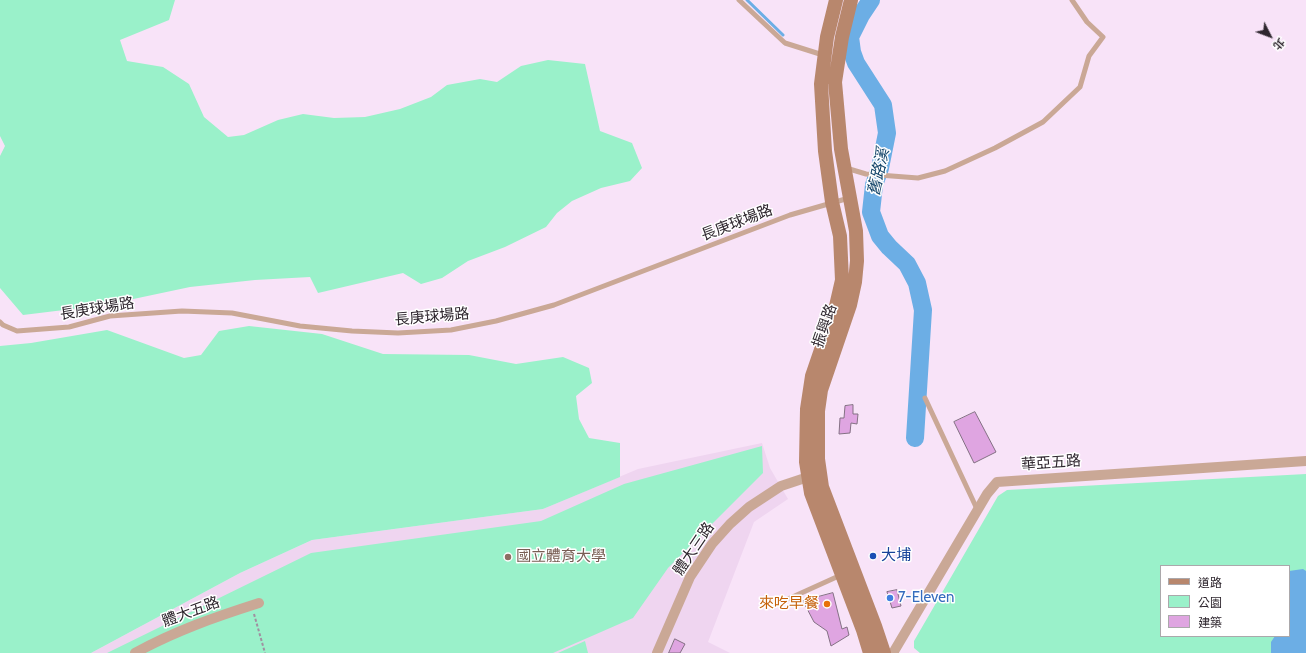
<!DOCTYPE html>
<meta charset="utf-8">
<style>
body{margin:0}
#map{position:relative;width:1306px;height:653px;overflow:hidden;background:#f8e3f8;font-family:Cabin,"Noto Sans TC",sans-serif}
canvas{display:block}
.legend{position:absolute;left:1160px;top:565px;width:130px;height:72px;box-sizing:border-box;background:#fff;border:1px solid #aba8ab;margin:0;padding:5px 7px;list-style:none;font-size:12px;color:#2e262e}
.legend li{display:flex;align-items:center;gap:8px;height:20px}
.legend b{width:20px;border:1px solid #aba8ab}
.north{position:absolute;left:1250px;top:16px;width:40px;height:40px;-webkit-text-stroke:3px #fff;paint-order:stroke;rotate:132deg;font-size:11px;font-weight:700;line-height:16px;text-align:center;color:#2e262e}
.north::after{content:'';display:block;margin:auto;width:14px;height:18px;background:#2e262e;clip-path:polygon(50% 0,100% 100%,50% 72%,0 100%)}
</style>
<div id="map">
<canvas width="1306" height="653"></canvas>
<ul class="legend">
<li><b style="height:5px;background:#b8876d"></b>道路</li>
<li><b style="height:11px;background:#9af1ca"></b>公園</li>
<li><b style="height:11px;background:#dfa5e1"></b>建築</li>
</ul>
<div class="north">北</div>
</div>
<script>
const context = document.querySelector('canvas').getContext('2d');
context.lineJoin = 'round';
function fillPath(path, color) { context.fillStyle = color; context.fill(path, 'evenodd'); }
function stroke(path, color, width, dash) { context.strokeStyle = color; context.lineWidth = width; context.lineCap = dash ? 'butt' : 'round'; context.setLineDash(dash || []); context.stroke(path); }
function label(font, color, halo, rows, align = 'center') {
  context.font = font + ' Cabin,"Noto Sans TC",sans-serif'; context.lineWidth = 3; context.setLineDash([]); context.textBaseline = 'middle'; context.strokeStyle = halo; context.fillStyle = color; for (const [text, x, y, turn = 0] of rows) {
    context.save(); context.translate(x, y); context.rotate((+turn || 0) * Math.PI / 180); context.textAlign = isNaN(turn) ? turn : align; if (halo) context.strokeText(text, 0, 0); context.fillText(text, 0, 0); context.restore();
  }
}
fillPath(new Path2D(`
 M762,443l8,25 18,31 -34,23 -46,120 22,11h-639l149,-80 72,-33 231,-31 95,-40z`), '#efd5f0');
fillPath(new Path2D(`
 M0,0h175l-6,20 -49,20 7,21 36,6 26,17 15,33 24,20 16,-2 34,-15 25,-6 31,4 31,-1 35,-8 31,-12 16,-12 33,-6 17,3 24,-16 27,-6 37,4 15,67 32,12 10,25 -12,13 -29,7 -29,13 -15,12 -11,14 -41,20 -37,14 -26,17 -21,6 -18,-11 -85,20 -8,-16 -55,3 -65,7 -85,18 -82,10 -23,-27v-132l5,-10 -5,-10z
 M249,326l73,8 61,20 86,1 47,9 47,-7 26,11 3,15 -16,13 3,23 10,19 31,5v34l-77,32 -231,31 -72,33 -149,80h-91v-307l31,-3 76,-13 77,28 17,-3 18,-24z
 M762,446l1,27 -95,95 -35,50 -80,35h-446l204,-100 230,-32 83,-37z
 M1306,474v179h-386l-6,-5v-7l84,-145 9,-6zM1161,566h128v70h-128z
 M585,641l3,12h-30z`), '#9af1ca');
fillPath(new Path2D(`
 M1303,569l3,2v82h-35v-11l4,-6h14v-65z`), '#6caee5');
stroke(new Path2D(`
 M747,0l36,35`), '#6caee5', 3);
stroke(new Path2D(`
 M871,0l-10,15 -11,22 2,15 4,11 27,42 4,28 -7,35 -6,17 -3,27 9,24 9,11 18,17 10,19 6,27 -8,128`), '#6caee5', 18);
const building = new Path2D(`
 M853,405v9h5l-1,10 -6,-1 -1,10 -11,1 1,-16h4l1,-12z
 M975,412l21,40 -22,11 -20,-41z
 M897,590l4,16 -9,2 -5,-16z
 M833,593l9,36 5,-2 2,8 -18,11 -4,-15 -13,-9 -11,-21z
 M675,639l10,5 -5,9h-11z`);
fillPath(building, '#dfa5e1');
stroke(building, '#837083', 1);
stroke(new Path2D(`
 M254,614l11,39`), '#a090a0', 2, [3, 2]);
stroke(new Path2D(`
 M739,0l46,43 38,12
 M846,168l20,6 52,4 27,-7 50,-23 48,-26 37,-35 9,-31 14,-19 -16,-15 -15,-22
 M0,322l3,3 14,6 52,-4 41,-11 72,-5 50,2 68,13 52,5 46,2 53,-3 45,-9 58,-16 236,-90 59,-17
 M925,398l52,111
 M788,599l53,-24`), '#caa896', 5);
stroke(new Path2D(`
 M135,653c40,-22 80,-36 124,-50
 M657,653l33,-76 22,-33 18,-20 19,-17 32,-21 27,-9
 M893,653l94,-159 10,-12 309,-21`), '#caa896', 10);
stroke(new Path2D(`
 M836,0l-9,37 -6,47 4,67 7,51 8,34 2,44 -6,26 -24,70 -5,33 -1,53 5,31 52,137 7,23
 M851,0l-9,37 -7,45 6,67 15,82 1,30 -2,21 -5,23 -29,85 -3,21v48l4,28 53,139 9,27`), '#b8876d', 14);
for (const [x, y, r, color] of [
 [873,556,4,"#1a4fb4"],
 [508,557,4,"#8d6e63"],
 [890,598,4,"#3f7fe0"],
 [827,604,4,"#e8710a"]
]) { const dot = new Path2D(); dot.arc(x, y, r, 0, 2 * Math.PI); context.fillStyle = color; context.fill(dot); stroke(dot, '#fff', 1.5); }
label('15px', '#2e262e', '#fff', [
 ["長庚球場路",737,223,-21],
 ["長庚球場路",97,309,-9],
 ["長庚球場路",432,317,-5],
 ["振興路",825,326,-71],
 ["華亞五路",1051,463,-4],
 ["體大三路",694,549,-56],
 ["體大五路",191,612,-20]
]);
label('15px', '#164399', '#fff', [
 ["大埔",881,556]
], 'left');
label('15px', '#785e54', '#fff', [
 ["國立體育大學",516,557]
], 'left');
label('15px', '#366cbe', '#fff', [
 ["7-Eleven",898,598]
], 'left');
label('15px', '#c56008', '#fff', [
 ["來吃早餐",819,604]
], 'right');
label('italic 16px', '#134569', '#fff', [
 ["舊路溪",879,172,-78]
]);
</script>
